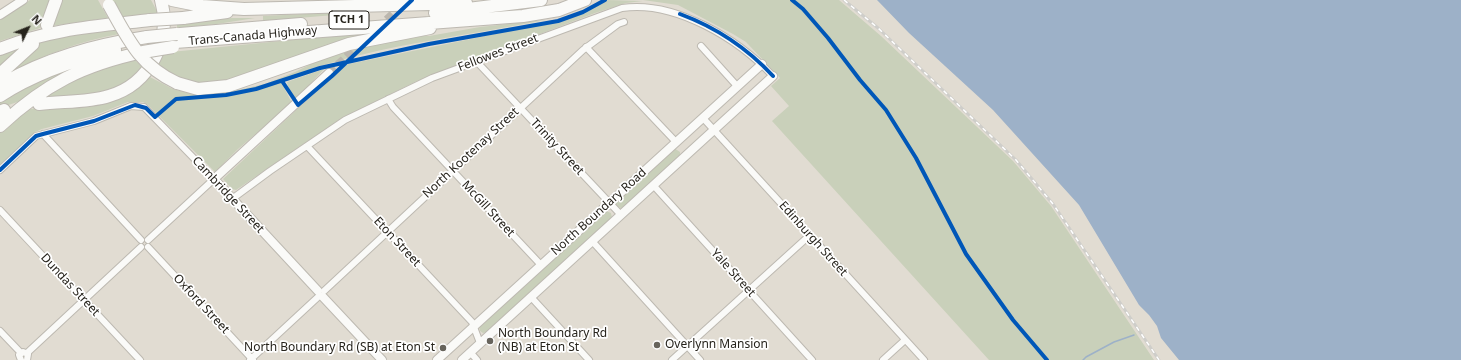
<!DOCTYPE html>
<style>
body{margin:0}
#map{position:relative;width:1461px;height:360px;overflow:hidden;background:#e1dcd2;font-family:"Noto Sans",sans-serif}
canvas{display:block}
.north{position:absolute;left:8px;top:8px;width:40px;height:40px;-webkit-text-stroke:3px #fff;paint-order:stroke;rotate:47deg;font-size:11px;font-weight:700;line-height:16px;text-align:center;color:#26231c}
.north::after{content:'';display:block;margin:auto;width:14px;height:18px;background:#26231c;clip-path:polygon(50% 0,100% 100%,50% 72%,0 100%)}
</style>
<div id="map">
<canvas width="1461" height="360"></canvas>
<div class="north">N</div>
</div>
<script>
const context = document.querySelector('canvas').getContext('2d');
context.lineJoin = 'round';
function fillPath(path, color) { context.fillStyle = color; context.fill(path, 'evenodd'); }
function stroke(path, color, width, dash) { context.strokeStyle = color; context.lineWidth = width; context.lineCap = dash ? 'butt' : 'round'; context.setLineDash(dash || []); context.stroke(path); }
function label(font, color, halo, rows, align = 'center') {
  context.font = font + ' "Noto Sans",sans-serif'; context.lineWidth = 3.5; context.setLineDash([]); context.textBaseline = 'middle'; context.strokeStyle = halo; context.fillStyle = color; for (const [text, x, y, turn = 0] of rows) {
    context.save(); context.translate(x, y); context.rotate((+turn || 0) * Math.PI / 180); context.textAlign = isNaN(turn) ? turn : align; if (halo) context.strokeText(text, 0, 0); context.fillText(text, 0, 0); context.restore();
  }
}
fillPath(new Path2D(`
 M30,0h22l-12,28 -40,13v-21z
 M62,0h36l10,18 -57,8z
 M111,0h40l7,13 -37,4z
 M606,0l37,1 -17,2 -31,10 -178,68 -75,37 -106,72 -4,-1 -9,-10 121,-114 195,-40 39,-11z
 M643,0h196l42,36 132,125 38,45 103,154h-165l-217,-239 17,-15 -18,-20 9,-8 -34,-36 -13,-8 -55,-29z
 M347,12l-1,2 -83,7v-5z
 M232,18h23l-38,6 -40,4v-7z
 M545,20c-89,18 -179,26 -265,60l12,23 -54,46 -23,23 -67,-67 -5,-3h-15l-35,14 -51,13 -7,3 -35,33v-32l7,-4 23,-24v4l49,-5 69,-28 25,13 23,6h19l50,-11 30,-12 24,-12 47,-14 48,-11 15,1 51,-9z
 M115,27l4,7c-39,7 -74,21 -109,38l27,-25 7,-9z
 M390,30l-159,50 -31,3 -17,-3 -27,-15 5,-12z
 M29,42l-29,27v-16z
 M133,58l11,11 -14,13 -30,13 -61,3 28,-17z
 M75,66l-55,35 -20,7v-5l27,-17z
 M324,69l-29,31 -6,-10 -2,-8z
 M674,148l6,4v4l-55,50 -4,2 -5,-2v-4z
 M606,211l5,2 1,5 -125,114 -4,1 -3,-2 -1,-5z`), '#c9d0ba');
fillPath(new Path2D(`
 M877,0h584v360h-282l-18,-22 -4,-12 -8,-11 -10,-10 -60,-100 -86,-95 -84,-77z`), '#9db1c8');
stroke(new Path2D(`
 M1083,360l3,-3 28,-15 20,-7`), '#9db1c8', 1.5);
stroke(new Path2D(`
 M378,28l25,-24
 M329,73l33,-31`), '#bcb7ae', 8, [8, 4]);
const minor = new Path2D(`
 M701,46l36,40
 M586,47l90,95
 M477,62l144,153
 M388,99l5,8 148,158
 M703,118l221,242
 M43,134l98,106
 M307,146l165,176 8,21
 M0,170l36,-34 58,-15 37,-15 13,1 70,72 -66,61
 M654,186l158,174
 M232,199l38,-28 75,-51 87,-42 190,-70c53,-8 116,31 151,68
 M0,210l140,150
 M592,241l108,119
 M148,247l105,113
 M324,291l259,-241 35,-26 6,-2
 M531,297l58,63
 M0,331l21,22
 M470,352l7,8
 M27,353l114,-106
 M21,360l-2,-5 4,-3 5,2 -1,6
 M250,360l68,-63
 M672,360l138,-125
 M883,360l22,-20`);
const tertiary = new Path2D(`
 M0,15l23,-15
 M318,291l-104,-112 115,-106
 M323,297l59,63
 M437,360l325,-296
 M462,360l311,-284`);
const motorway = new Path2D(`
 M172,0l30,6 42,3 222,-6
 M435,13l106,-13
 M183,18l44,-6
 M47,25l9,-25
 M180,34l121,-10
 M175,42l348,-26 36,-6 26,-10
 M0,49c48,-20 98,-23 150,-29
 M0,74l33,-30
 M177,83l21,6 30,-3 121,-42 81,-16
 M0,85c46,-27 95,-40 147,-48
 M0,96c35,-23 74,-36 115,-46
 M39,104c23,-3 48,-1 70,-8 41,-12 63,-56 52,-96
 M0,112l4,-2
 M0,126c45,-42 83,-61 143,-74`);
stroke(minor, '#bdb9b1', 8);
stroke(tertiary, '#bdb9b1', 10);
stroke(motorway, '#bdb9b1', 14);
stroke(minor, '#fafaf8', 6);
stroke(tertiary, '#fafaf8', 8);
stroke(motorway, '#fafaf8', 12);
const rail = new Path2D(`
 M844,0l34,28 138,132 37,44 106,156`);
stroke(rail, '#cfceca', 3);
stroke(rail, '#fff', 1.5, [4.5]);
const motorwayBridge = new Path2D(`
 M109,5c19,34 31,61 68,78
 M150,20l33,-2
 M147,37l30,-3
 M143,52l30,-5`);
stroke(motorwayBridge, '#bdb9b1', 14, []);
stroke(motorwayBridge, '#fafaf8', 12);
stroke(new Path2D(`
 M792,0l11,9 25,29 32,42 26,30 30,48 50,96 47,66 34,40
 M680,14c35,13 68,35 93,62
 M282,81l16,24 34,-29 80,-76
 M0,170l36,-34 7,-2 51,-13 41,-16 11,3 9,9 21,-18 50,-4 30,-6 64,-21 109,-24 129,-23 25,-9 22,-12`), '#0057b8', 4);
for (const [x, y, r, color] of [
 [490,341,4,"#67645c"],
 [657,345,4,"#67645c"],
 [443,348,4,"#67645c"]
]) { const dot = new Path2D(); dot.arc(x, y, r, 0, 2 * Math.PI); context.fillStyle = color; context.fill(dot); stroke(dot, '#fff', 1.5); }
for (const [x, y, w] of [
 [349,20,40]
]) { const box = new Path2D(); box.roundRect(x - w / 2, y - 9, w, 18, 3); context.fillStyle = '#fff'; context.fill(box); stroke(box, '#26231c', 1); }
label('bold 11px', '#26231c', null, [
 ["TCH 1",349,20]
]);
label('12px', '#26231c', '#fff', [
 ["Trans-Canada Highway",253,36,-5],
 ["Fellowes Street",498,53,-21],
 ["Trinity Street",557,147,47],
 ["North Kootenay Street",471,153,-43],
 ["Cambridge Street",228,195,47],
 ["McGill Street",488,209,47],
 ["North Boundary Road",599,212,-42],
 ["Edinburgh Street",813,239,48],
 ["Eton Street",397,242,47],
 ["Yale Street",733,273,48],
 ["Dundas Street",70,285,47],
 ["Oxford Street",201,304,47]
]);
label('12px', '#26231c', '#fff', [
 ["North Boundary Rd",498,334],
 ["(NB) at Eton St",498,348],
 ["Overlynn Mansion",665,345],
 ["North Boundary Rd (SB) at Eton St",435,348,"right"]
], 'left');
</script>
